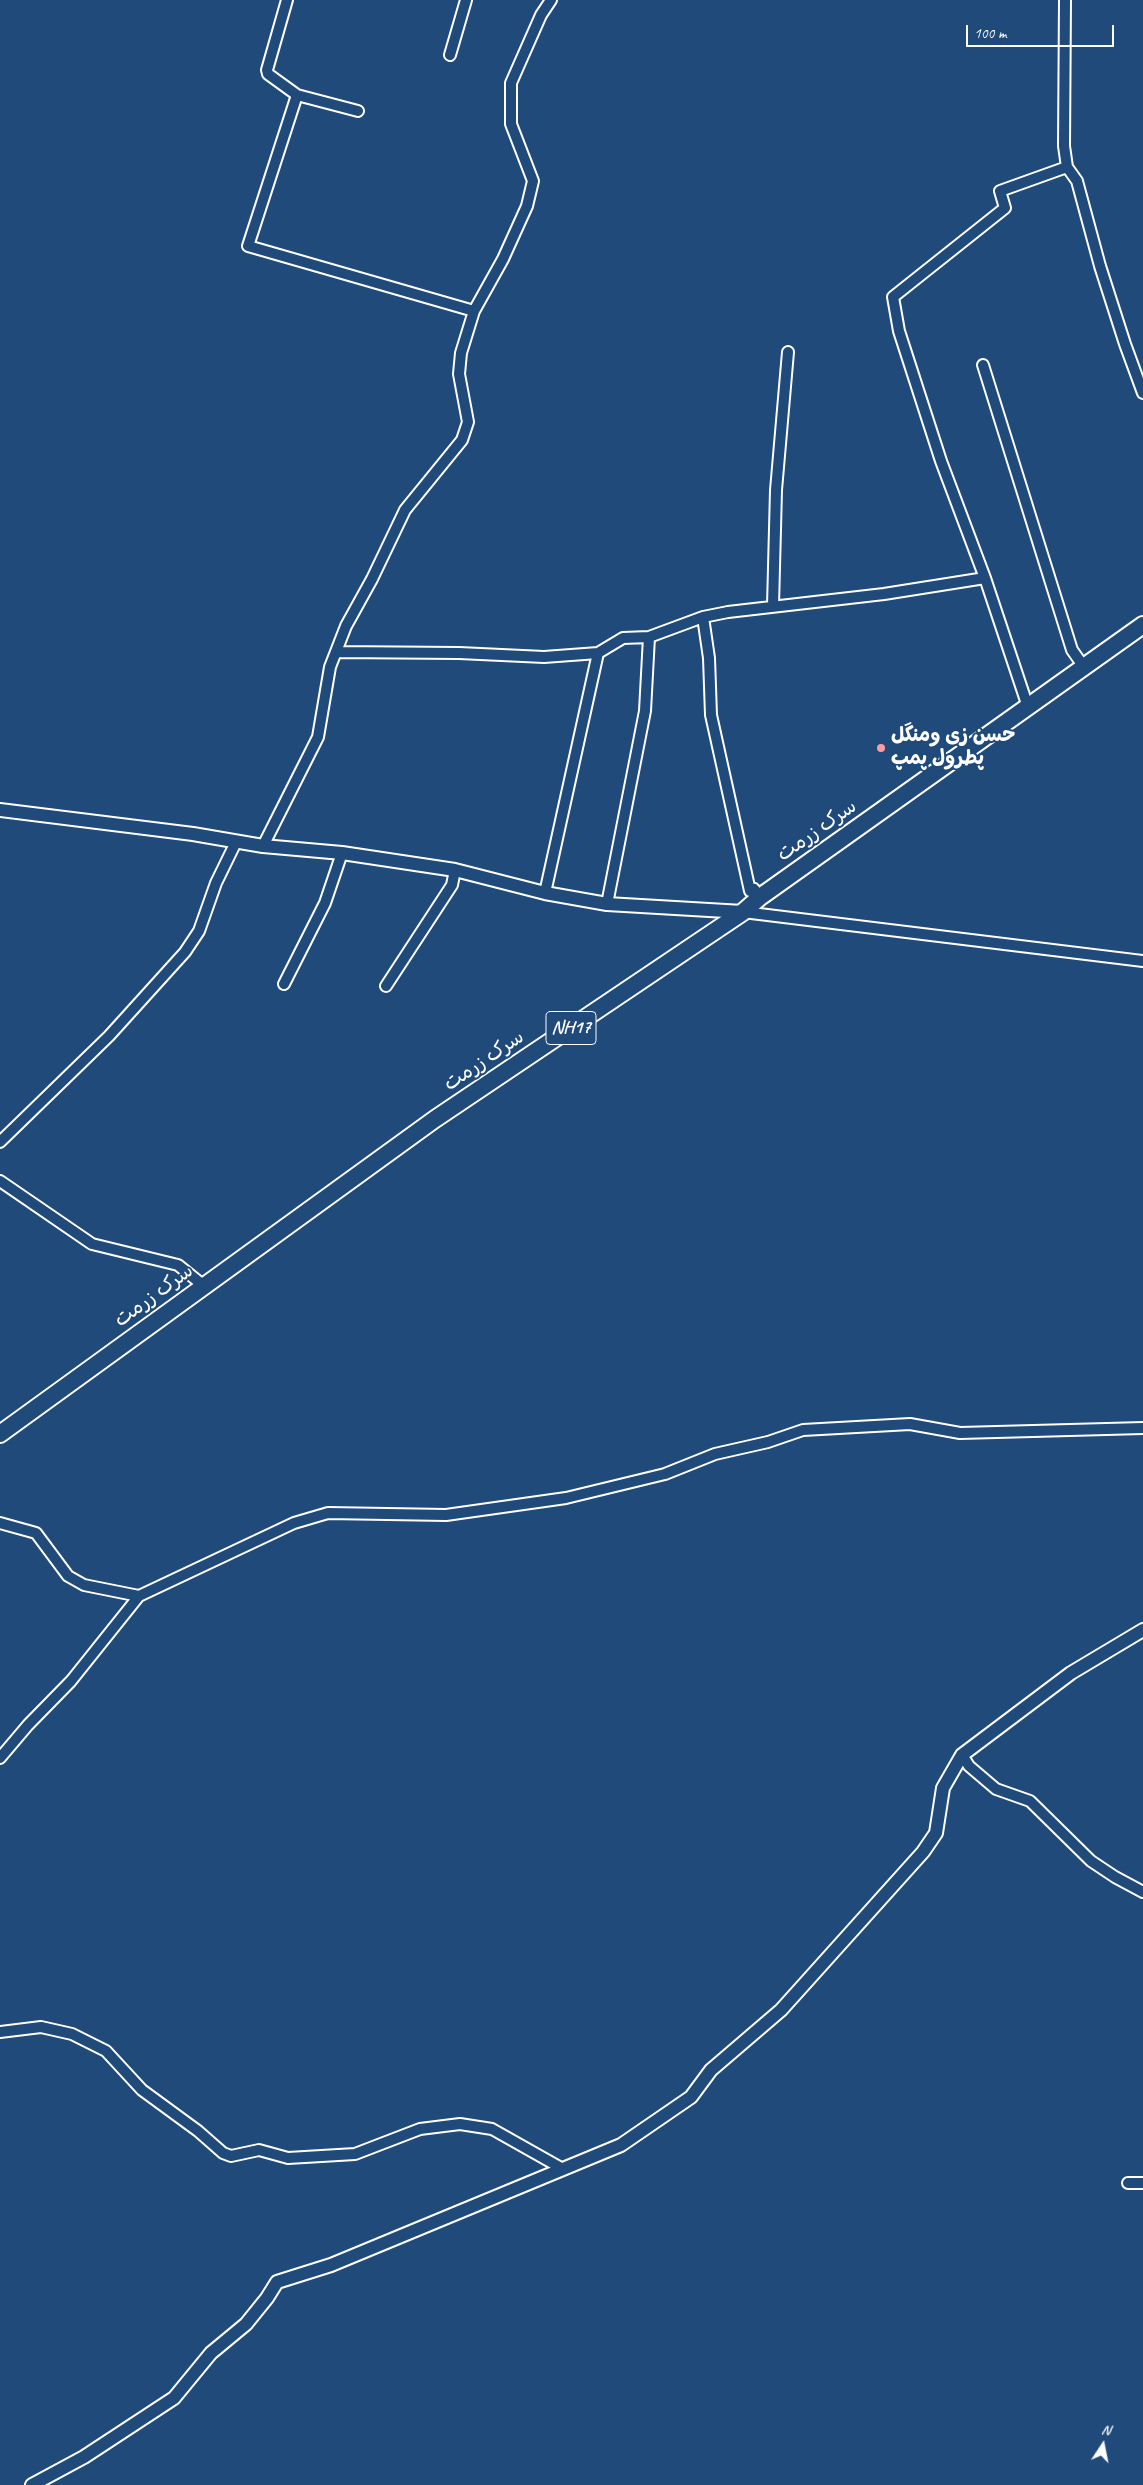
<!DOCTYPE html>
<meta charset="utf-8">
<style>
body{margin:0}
#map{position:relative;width:1143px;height:2485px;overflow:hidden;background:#1f4a7a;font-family:Caveat,sans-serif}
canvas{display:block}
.north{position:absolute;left:1078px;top:2420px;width:50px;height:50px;-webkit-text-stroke:4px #1f4a7a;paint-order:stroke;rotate:11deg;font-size:14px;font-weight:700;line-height:20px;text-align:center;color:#fff}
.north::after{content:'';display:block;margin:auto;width:18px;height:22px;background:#fff;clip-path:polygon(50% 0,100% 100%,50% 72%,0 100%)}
.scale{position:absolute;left:966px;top:25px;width:148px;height:22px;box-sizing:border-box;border:2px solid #fff;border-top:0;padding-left:6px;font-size:15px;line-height:18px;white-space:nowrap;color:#fff;-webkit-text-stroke:4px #1f4a7a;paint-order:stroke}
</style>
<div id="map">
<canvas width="1143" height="2485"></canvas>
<div class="north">N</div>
<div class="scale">100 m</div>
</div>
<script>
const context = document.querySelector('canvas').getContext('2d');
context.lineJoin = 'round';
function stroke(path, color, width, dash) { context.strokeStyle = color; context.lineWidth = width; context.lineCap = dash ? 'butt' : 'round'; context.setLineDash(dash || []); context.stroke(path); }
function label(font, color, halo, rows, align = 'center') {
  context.font = font + ' Caveat,"Playpen Sans Arabic",sans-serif'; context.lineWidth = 4; context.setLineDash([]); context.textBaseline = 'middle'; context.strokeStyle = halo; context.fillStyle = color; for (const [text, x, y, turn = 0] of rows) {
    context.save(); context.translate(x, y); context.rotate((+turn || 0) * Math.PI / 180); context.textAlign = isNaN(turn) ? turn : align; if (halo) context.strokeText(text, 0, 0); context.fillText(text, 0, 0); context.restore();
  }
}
const minor = new Path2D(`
 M287,0l-20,70 1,4 29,21 61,16
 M1065,0l-1,146 3,21 10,14 23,85 25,78 18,49
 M450,55l16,-55
 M297,95l-49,151 226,65
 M983,365l89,285 12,17
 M773,606l3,-116 12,-138
 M703,617l6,41 2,57 39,176 4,-2 6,8
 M336,652l123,1 85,4 54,-4 25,-15 26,-1 54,-20 25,-5 156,-18 101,-16
 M1028,707l-43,-129 -44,-117 -42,-130 -6,-34 112,-89 -5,-17 67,-24
 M263,846l55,-109 12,-70 16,-41 26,-47 33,-69 57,-70 6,-18 -9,-48 2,-21 13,-42 29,-52 24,-53 6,-25 -22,-57v-41l30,-68 10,-15
 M545,893l53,-240
 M607,904l38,-193 4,-74
 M743,912l400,49
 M284,984l41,-81 17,-50
 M386,986l66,-101 3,-15
 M0,1142l109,-106 76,-84 14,-21 17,-48 20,-41
 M0,1181l92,63 86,21 26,21
 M0,1523l36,10 32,43 16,9 55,11
 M962,1755l7,11 27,23 34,12 61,60 24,16 28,15
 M0,1758l28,-33 43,-44 68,-85 155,-73 34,-10 118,2 120,-17 99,-24 50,-20 53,-12 35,-12 107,-6 50,9 183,-5
 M0,2032l41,-5 31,7 34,17 36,39 56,41 25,22 8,3 28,-6 29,8 67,-4 65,-25 40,-5 32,5 71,40
 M1128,2183h15`);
const tertiary = new Path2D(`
 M0,810l193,24 70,12 79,7 113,17 90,23 62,11 136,8
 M32,2485l52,-28 90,-59 37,-45 35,-29 21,-26 10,-16 54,-17 290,-120 70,-48 20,-27 70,-60 142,-158 13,-19 7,-45 19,-33 109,-82 72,-43`);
const trunk = new Path2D(`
 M0,1434l435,-315 308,-207 17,-15 383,-272`);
stroke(minor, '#fff', 14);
stroke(tertiary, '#fff', 16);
stroke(trunk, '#fff', 20);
stroke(minor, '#1f4a7a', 10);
stroke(tertiary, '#1f4a7a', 12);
stroke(trunk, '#1f4a7a', 16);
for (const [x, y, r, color] of [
 [881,748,5,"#ff9aa2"]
]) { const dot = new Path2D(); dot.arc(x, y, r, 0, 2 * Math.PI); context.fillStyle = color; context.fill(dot); stroke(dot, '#1f4a7a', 2); }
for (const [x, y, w] of [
 [571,1028,50]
]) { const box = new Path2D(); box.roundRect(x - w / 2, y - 16.5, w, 33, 4); context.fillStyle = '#1f4a7a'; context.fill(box); stroke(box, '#fff', 1); }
label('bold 19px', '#fff', null, [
 ["NH17",571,1028]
]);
label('bold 20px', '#fff', '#1f4a7a', [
 ["حسن زی ومنگل",891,736],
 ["پطرول پمپ",891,759]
], 'left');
label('20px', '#fff', '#1f4a7a', [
 ["سرک زرمت",817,831,-35],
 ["سرک زرمت",484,1061,-34],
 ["سرک زرمت",154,1296,-36]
]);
</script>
